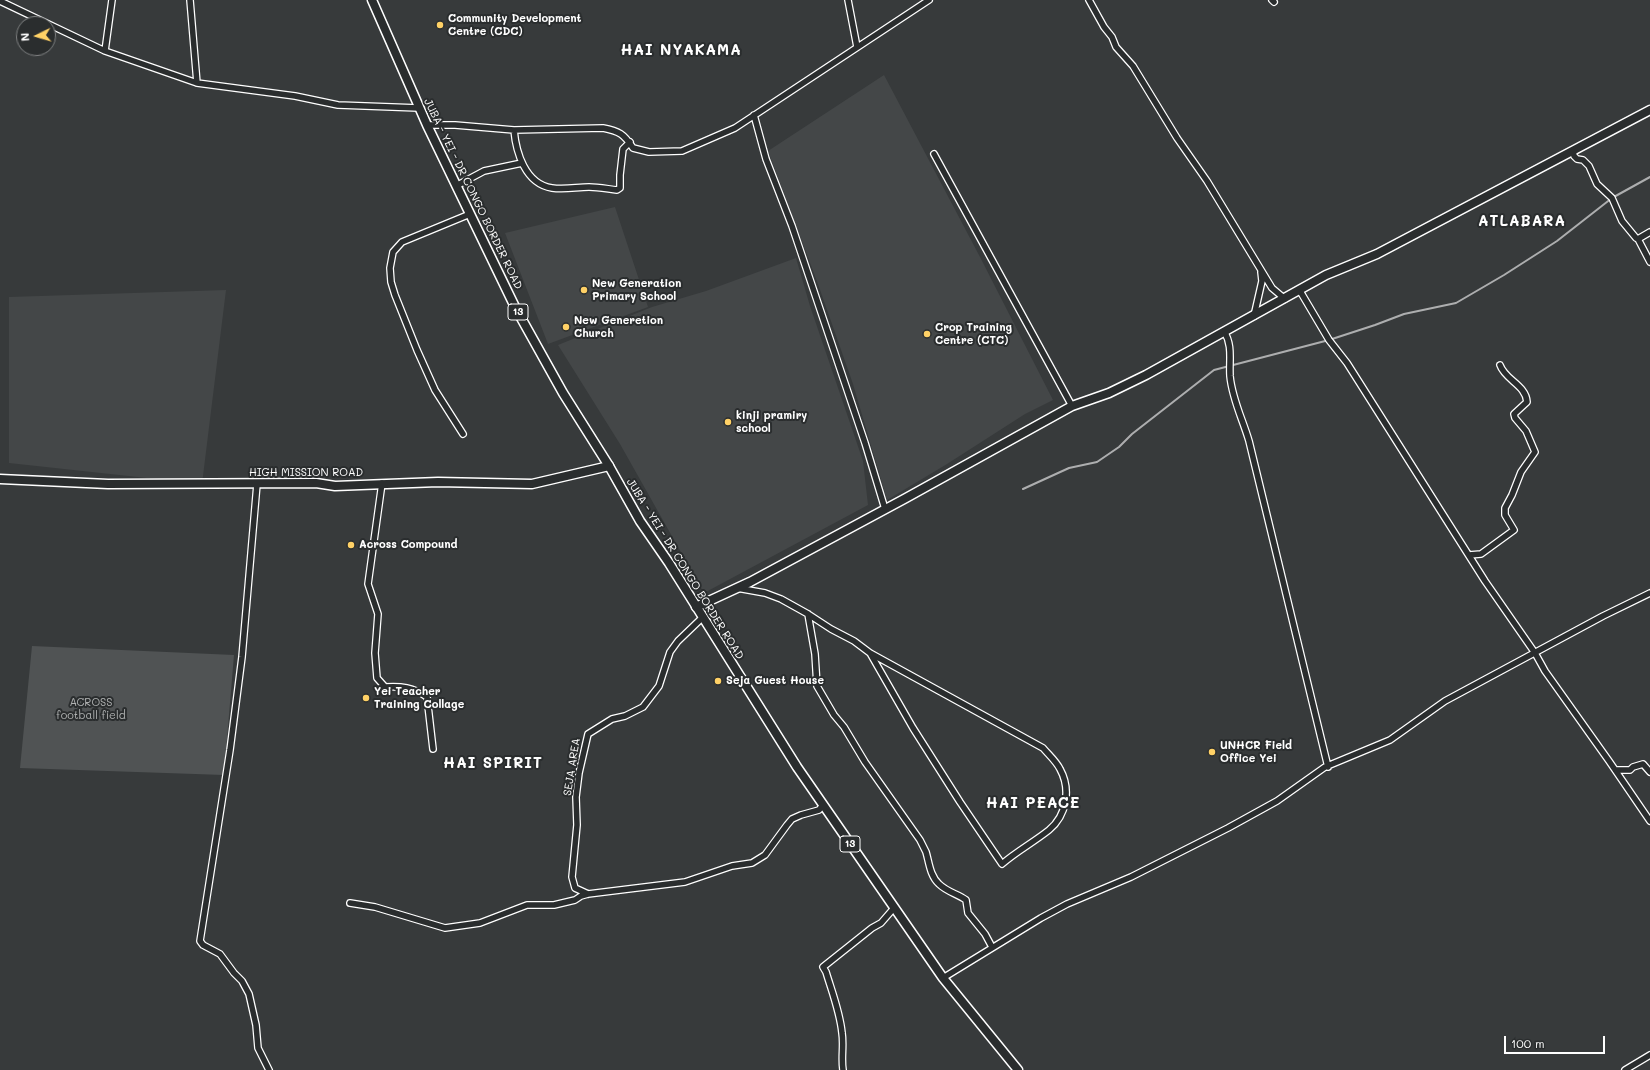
<!DOCTYPE html>
<style>
body{margin:0}
#map{position:relative;width:1650px;height:1070px;overflow:hidden;background:#373a3b;font-family:Mali,sans-serif}
canvas{display:block}
.north{position:absolute;left:16px;top:16px;width:40px;height:40px;box-sizing:border-box;background:#2a2d2e;border:1px solid #7f8182;border-radius:50%;rotate:265deg;font-size:11px;font-weight:700;line-height:16px;text-align:center;color:#fff}
.north::after{content:'';display:block;margin:auto;width:14px;height:18px;background:#ffd166;clip-path:polygon(50% 0,100% 100%,50% 72%,0 100%)}
.scale{position:absolute;left:1504px;top:1036px;width:101px;height:18px;box-sizing:border-box;border:2px solid #fff;border-top:0;padding-left:5px;font-size:12px;line-height:14px;white-space:nowrap;color:#fff;-webkit-text-stroke:3px #2a2d2e;paint-order:stroke}
</style>
<div id="map">
<canvas width="1650" height="1070"></canvas>
<div class="north">N</div>
<div class="scale">100 m</div>
</div>
<script>
const context = document.querySelector('canvas').getContext('2d');
context.lineJoin = 'round';
function fillPath(path, color) { context.fillStyle = color; context.fill(path, 'evenodd'); }
function stroke(path, color, width, dash) { context.strokeStyle = color; context.lineWidth = width; context.lineCap = dash ? 'butt' : 'round'; context.setLineDash(dash || []); context.stroke(path); }
function label(font, color, halo, rows, align = 'center') {
  context.font = font + ' Mali,sans-serif'; context.lineWidth = 4; context.setLineDash([]); context.textBaseline = 'middle'; context.strokeStyle = halo; context.fillStyle = color; for (const [text, x, y, turn = 0] of rows) {
    context.save(); context.translate(x, y); context.rotate((+turn || 0) * Math.PI / 180); context.textAlign = isNaN(turn) ? turn : align; if (halo) context.strokeText(text, 0, 0); context.fillText(text, 0, 0); context.restore();
  }
}
fillPath(new Path2D(`
 M884,75l96,182 73,143 -28,14 -78,50 -60,36 -34,-116 -35,-100 -50,-133z
 M615,207l33,100 -100,37 -43,-111z
 M796,258l14,48 53,155 5,44 -164,88 -84,-149 -62,-99 94,-38 54,-16z
 M226,290l-24,194 -193,-21v-166z`), '#444748');
fillPath(new Path2D(`
 M32,646l202,9 -10,120 -204,-7z`), '#505354');
stroke(new Path2D(`
 M1023,489l46,-21 28,-6 22,-15 13,-13 82,-64 115,-30 46,-15 29,-11 52,-11 48,-28 53,-34 55,-43 38,-21`), '#adaeaf', 2);
const street = new Path2D(`
 M190,0l7,83
 M848,0l9,47
 M1089,0l15,27 8,10 4,10 17,19 44,72 30,43 65,107 13,11
 M1272,0l2,2
 M0,1l105,50 92,32 98,13 43,9 81,3
 M105,51l7,-51
 M754,115l12,44 26,67 73,217 20,66
 M427,125h28l59,5 89,-2c16,3 21,6 30,20l16,4 33,-1 53,-23 194,-128
 M514,130c2,22 11,54 38,58 13,2 25,-1 37,-1 9,0 19,2 28,3l3,-2v-13l3,-26 7,-7
 M1573,151l1,5 3,3 6,1 6,6 8,18 15,14 10,23 14,17 2,1 12,-7
 M934,154l138,252
 M456,186l28,-15 38,-8
 M1638,239l12,23
 M1300,291l29,49 18,23 138,218 50,72 10,18 64,90 41,60
 M1254,316l8,-35 -1,-9
 M1224,331c9,15 5,29 6,45 2,23 13,44 19,65l79,326
 M463,434l-28,-44 -18,-40 -22,-55 -4,-13 -1,-14 3,-16 9,-10 68,-28
 M382,483l-14,101 10,30 -3,39 2,25 8,9c16,-1 28,0 42,10l6,52
 M257,484l-15,173 -12,93 -30,191 3,4 17,9 14,19 8,8 7,13 7,31 2,23 11,22
 M1469,555l12,-1 33,-24 -9,-15v-7l7,-13 9,-23 14,-20 -9,-21 -11,-13 -1,-4 13,-12c-1,-17 -22,-22 -27,-37
 M737,588l28,5 16,6 27,15 23,15 23,12 16,12 173,95c5,6 13,13 17,21 11,20 7,46 -11,61 -15,12 -32,21 -47,34l-42,-62 -47,-74 -43,-75
 M808,614l7,40 2,32 17,29 10,12 21,35 55,78c2,4 4,8 6,12 3,10 4,24 13,32 8,8 19,10 27,16l2,13 17,21 7,13
 M1616,770h14l3,-3 10,-3 7,8
 M588,894l-13,-6 -3,-11 5,-52 -1,-28 3,-24 9,-39 24,-15 13,-3 18,-9 16,-21 11,-34 8,-11 25,-24
 M350,903l25,4 70,21 35,-5 47,-18h27l21,-5 6,-4 7,-2 97,-12 47,-16 20,-3 13,-8 22,-30 5,-6 9,-4 18,-5 4,-5
 M943,978l98,-60 26,-14 64,-27 97,-49 49,-27 48,-34 65,-27 55,-39 158,-85 47,-23
 M843,1070c-2,-12 1,-25 -1,-37 -2,-21 -10,-41 -16,-61l-3,-5 49,-39 9,-5 13,-15
 M1625,1070l25,-15`);
const secondary = new Path2D(`
 M0,479l108,5 208,-1 19,3 103,-4 94,2 77,-18
 M696,607l54,-25 156,-84 166,-92 37,-13 37,-18 180,-100 51,-21 273,-144`);
const primary = new Path2D(`
 M372,0l55,125 88,182 48,86 46,73 31,55 29,42 128,204 146,211 75,92`);
stroke(street, '#fff', 8);
stroke(secondary, '#fff', 11);
stroke(primary, '#fff', 11);
stroke(street, '#2a2d2e', 5.5);
stroke(secondary, '#2a2d2e', 8);
stroke(primary, '#2a2d2e', 8);
for (const [x, y, r, color] of [
 [440,25,4,"#ffd166"],
 [584,290,4,"#ffd166"],
 [566,327,4,"#ffd166"],
 [927,334,4,"#ffd166"],
 [728,422,4,"#ffd166"],
 [351,545,4,"#ffd166"],
 [718,681,4,"#ffd166"],
 [366,698,4,"#ffd166"],
 [1212,752,4,"#ffd166"]
]) { const dot = new Path2D(); dot.arc(x, y, r, 0, 2 * Math.PI); context.fillStyle = color; context.fill(dot); stroke(dot, '#2a2d2e', 1.5); }
for (const [x, y, w] of [
 [518,312,20],
 [850,844,20]
]) { const box = new Path2D(); box.roundRect(x - w / 2, y - 8, w, 16, 3); context.fillStyle = '#2a2d2e'; context.fill(box); stroke(box, '#fff', 1); }
label('bold 10px', '#fff', null, [
 ["13",518,312],
 ["13",850,844]
]);
label('bold 11px', '#fff', '#2a2d2e', [
 ["Community Development",448,19],
 ["Centre (CDC)",448,32],
 ["New Generation",592,284],
 ["Primary School",592,297],
 ["New Generetion",574,321],
 ["Church",574,334],
 ["Crop Training",935,328],
 ["Centre (CTC)",935,341],
 ["kinji pramiry",736,416],
 ["school",736,429],
 ["Across Compound",359,545],
 ["Seja Guest House",726,681],
 ["Yei Teacher",374,692],
 ["Training Collage",374,705],
 ["UNHCR Field",1220,746],
 ["Office Yei",1220,759]
], 'left');
label('11px', '#fff', '#2a2d2e', [
 ["JUBA - YEI - DR CONGO BORDER ROAD",473,194,64],
 ["HIGH MISSION ROAD",306,473],
 ["JUBA - YEI - DR CONGO BORDER ROAD",685,569,58],
 ["SEJA AREA",572,767,-81]
]);
label('11px', '#b0b2b2', '#2a2d2e', [
 ["ACROSS",91,703],
 ["football field",91,716]
]);
context.letterSpacing = '1px';
label('bold 15px', '#fff', '#2a2d2e', [
 ["HAI NYAKAMA",681,50],
 ["ATLABARA",1522,221],
 ["HAI SPIRIT",493,763],
 ["HAI PEACE",1033,803]
]);
context.letterSpacing = '0px';
</script>
